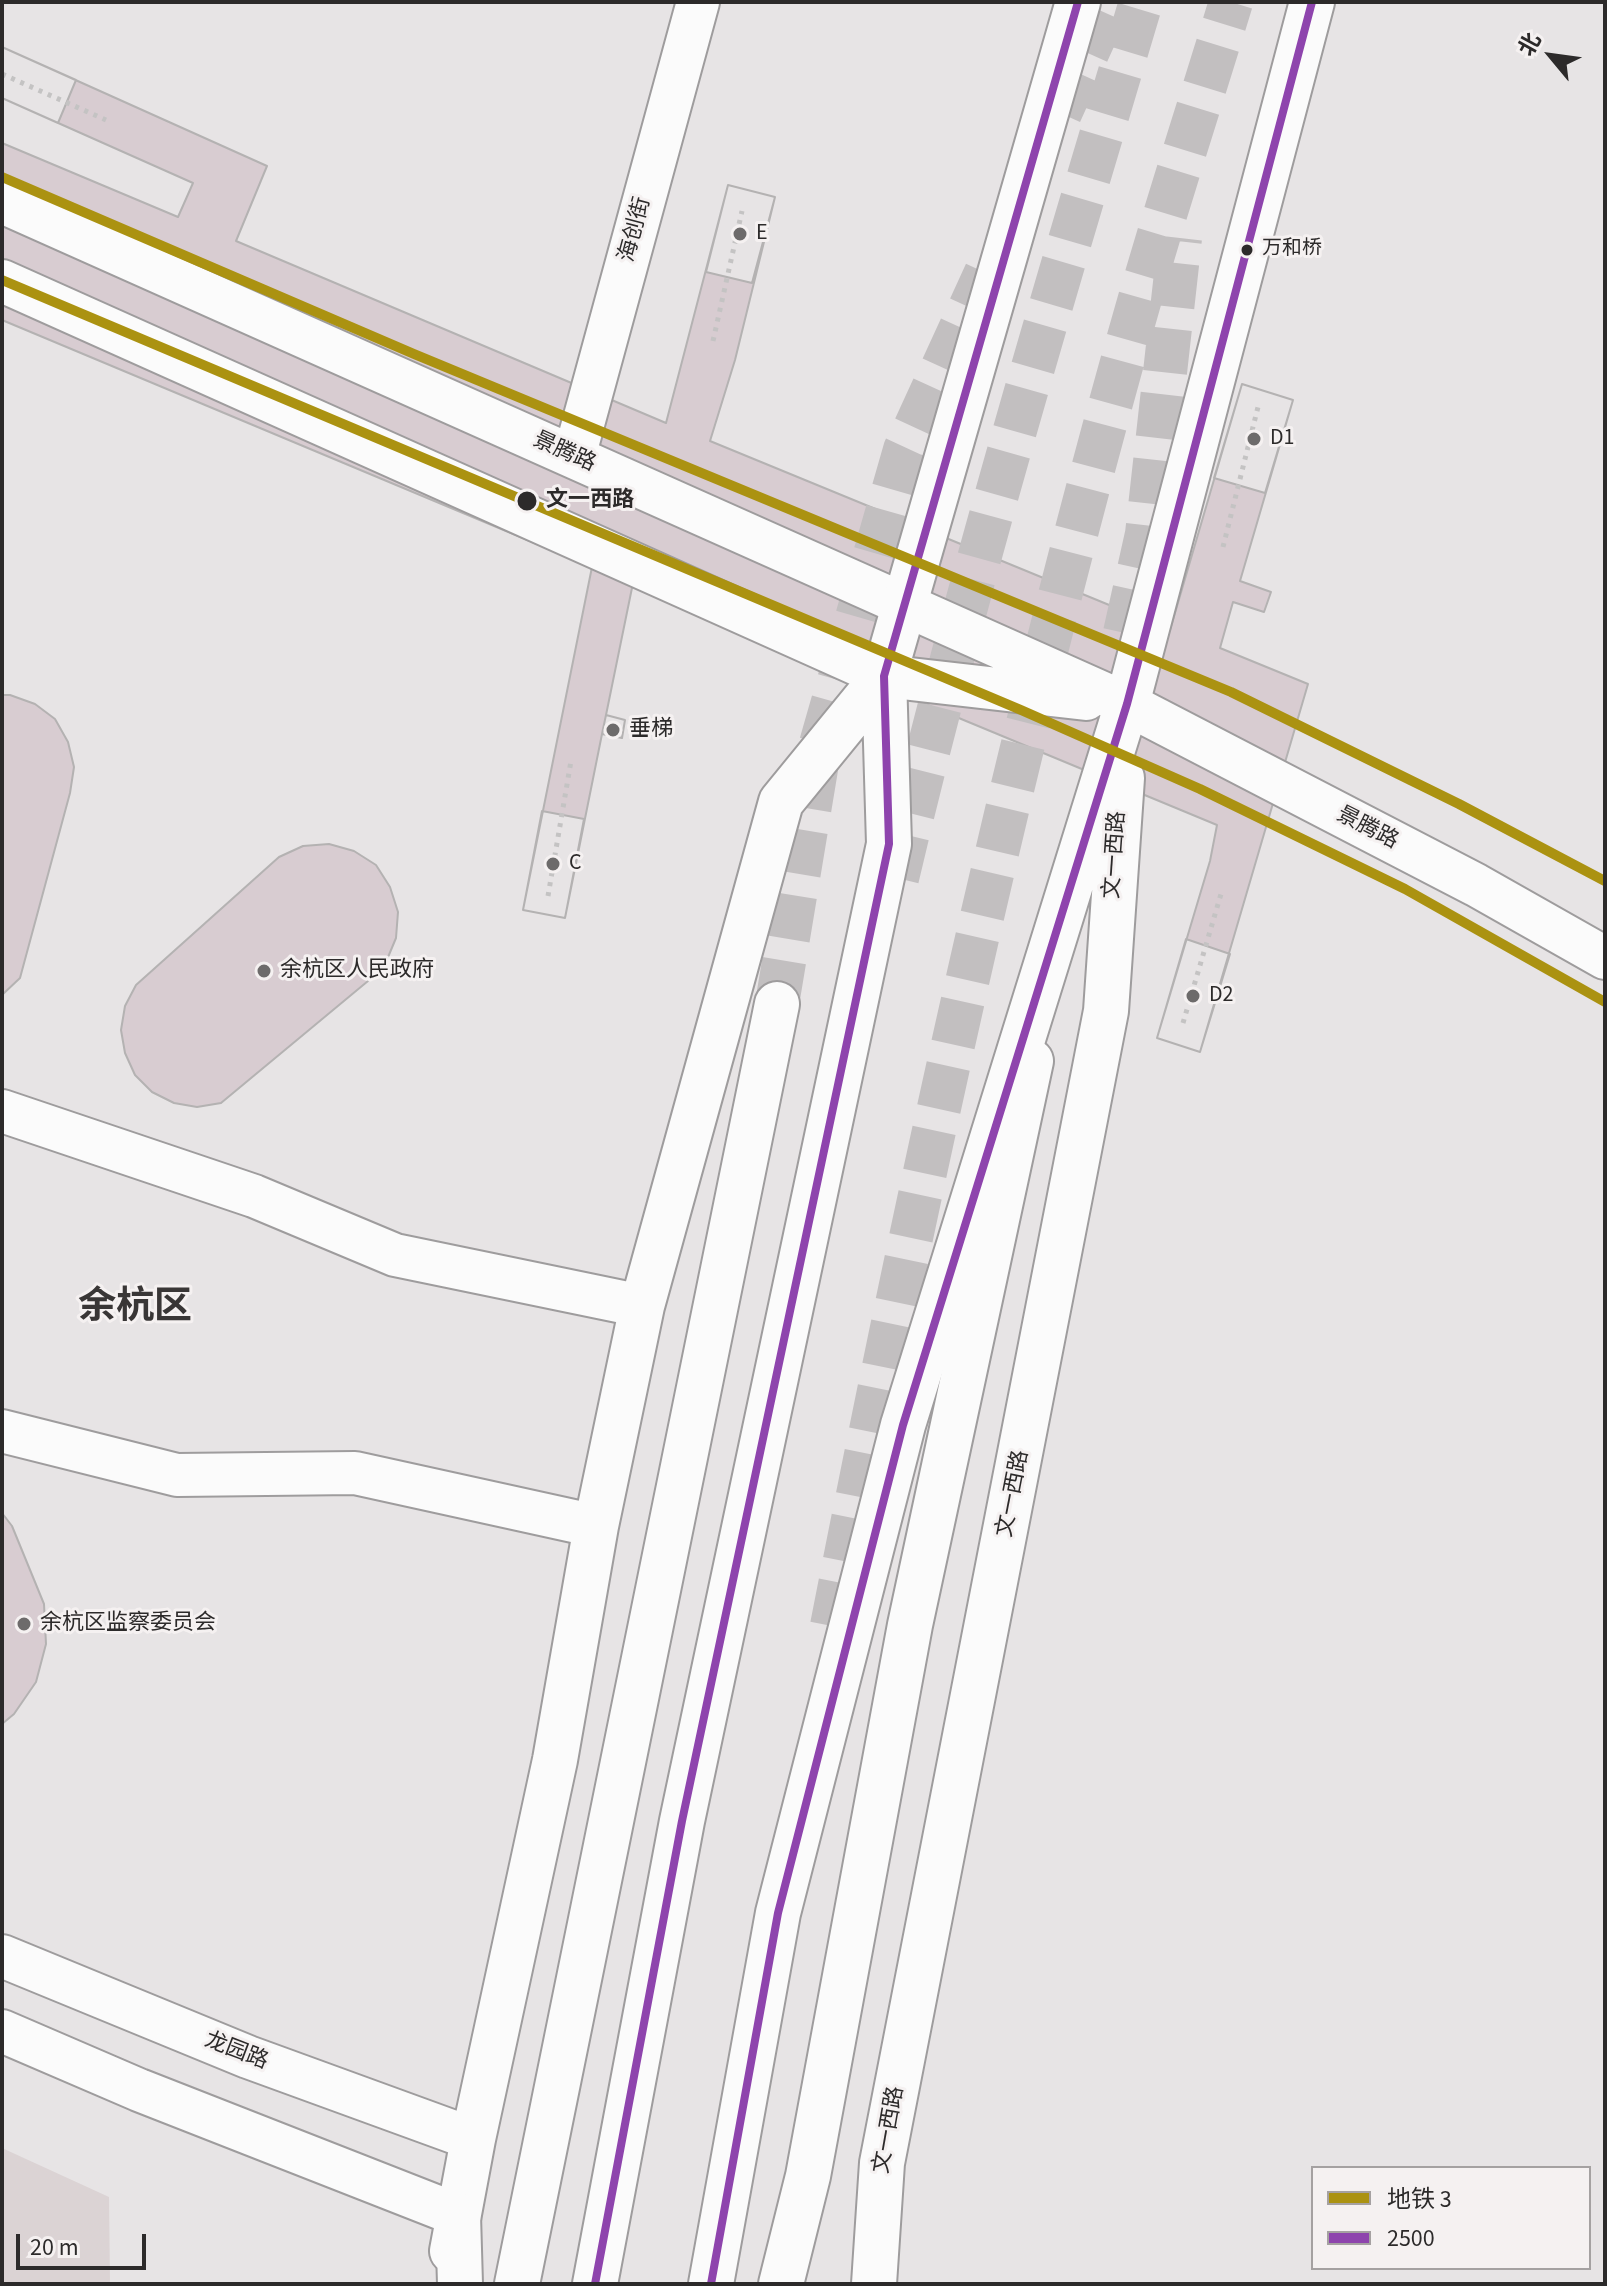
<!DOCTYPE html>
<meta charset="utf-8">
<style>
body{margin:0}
#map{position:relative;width:1607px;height:2286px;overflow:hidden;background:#e7e4e5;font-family:"Source Sans 3","Noto Sans SC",sans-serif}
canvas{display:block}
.frame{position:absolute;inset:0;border:4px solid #2c2a2a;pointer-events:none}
.legend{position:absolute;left:1311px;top:2166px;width:280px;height:104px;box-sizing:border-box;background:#f5f1f1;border:2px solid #a5a1a1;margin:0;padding:10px 14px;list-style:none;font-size:24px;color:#2c2a2a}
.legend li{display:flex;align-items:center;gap:16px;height:40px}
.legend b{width:40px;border:2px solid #a5a1a1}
.north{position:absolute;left:1511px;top:16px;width:80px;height:80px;-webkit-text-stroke:6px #f5f1f1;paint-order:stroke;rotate:299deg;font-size:22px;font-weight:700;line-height:32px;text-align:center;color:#2c2a2a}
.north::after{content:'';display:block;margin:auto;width:28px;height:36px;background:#2c2a2a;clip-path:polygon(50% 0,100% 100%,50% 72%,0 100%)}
.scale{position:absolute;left:16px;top:2234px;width:130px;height:36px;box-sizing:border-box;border:4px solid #2c2a2a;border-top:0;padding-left:10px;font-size:24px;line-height:28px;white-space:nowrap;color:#2c2a2a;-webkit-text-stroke:6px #f5f1f1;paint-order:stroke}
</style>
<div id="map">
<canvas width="1607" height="2286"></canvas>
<div class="frame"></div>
<ul class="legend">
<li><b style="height:10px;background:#ab9211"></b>地铁 3</li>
<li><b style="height:10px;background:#8e44ad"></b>2500</li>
</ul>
<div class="north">北</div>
<div class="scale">20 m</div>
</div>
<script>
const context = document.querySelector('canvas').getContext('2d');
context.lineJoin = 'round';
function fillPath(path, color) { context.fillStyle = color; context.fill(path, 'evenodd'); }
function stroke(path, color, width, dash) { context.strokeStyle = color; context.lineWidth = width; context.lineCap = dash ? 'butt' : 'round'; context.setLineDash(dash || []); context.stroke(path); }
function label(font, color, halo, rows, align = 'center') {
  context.font = font + ' "Source Sans 3","Noto Sans SC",sans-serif'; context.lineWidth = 6; context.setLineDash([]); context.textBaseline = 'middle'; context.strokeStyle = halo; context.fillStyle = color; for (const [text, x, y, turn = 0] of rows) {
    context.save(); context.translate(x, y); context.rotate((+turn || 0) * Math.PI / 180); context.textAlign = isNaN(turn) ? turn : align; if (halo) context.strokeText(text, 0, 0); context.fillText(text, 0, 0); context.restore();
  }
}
fillPath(new Path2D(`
 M2,2148l107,49 1,87h-108z`), '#dbd3d4');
const building = new Path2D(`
 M2,47l265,119 -31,75 430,182 62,-238 47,12 -40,163 -25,81 460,189 72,-246 51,16 -53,181 31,11 -7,20 -31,-10 -13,46 88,36 -108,368 -43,-14 53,-177 7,-36 -584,-242 -27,132 19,5 -3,18 -20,-4 -37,184 -42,-8 69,-343 -590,-247v-177l176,74 15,-34 -191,-85z
 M2,47l74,33 -18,43 -56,-25z
 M728,185l47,12 -23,86 -46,-11z
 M1242,384l51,16 -28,93 -51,-15z
 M2,695h8l25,9 20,15 13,23 6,25 -4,26 -50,185 -18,17z
 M606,715l19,5 -3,18 -20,-4z
 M542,811l42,8 -19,99 -42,-8z
 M329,844l25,7 22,14 14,22 8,25 -2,26 -10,24 -18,19 -147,122 -24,4 -23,-4 -22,-11 -17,-17 -10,-22 -4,-23 4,-24 11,-21 143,-128 24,-11z
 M1186,939l44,15 -30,98 -43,-14z
 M2,1513l10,13 32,78 2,40 -10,38 -22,32 -12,10z`);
fillPath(building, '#d8ccd1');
stroke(building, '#b4b2b2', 2);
stroke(new Path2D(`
 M1060,113l50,-111
 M1125,633l22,-99 33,-296
 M897,878c70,-295 157,-585 244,-876
 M777,1004l42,-253 86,-301 81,-177
 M832,1626c84,-429 177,-857 294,-1278 32,-116 70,-231 105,-346`), '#c2bfc0', 44, [44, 22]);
const minor = new Path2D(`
 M2,202l1125,502 349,181 129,73
 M2,281l882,395 202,23
 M574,457l124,-455
 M2,1111l252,85 141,59 247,51
 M2,1431l175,44 178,-2 241,53
 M2,1956l246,101 225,82
 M2,2031l137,59 319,125`);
const major = new Path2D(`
 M452,2251l21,-112 82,-379 41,-234 46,-220 139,-504 103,-126
 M595,2284l87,-463 207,-977 -5,-168 194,-674
 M711,2284l67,-371 125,-488 224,-721 185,-702
 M874,2284l8,-121 224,-1152 16,-233`);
const highway = new Path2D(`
 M458,2215l2,69
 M517,2284l260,-1280
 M781,2284l27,-108 102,-551 121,-564`);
stroke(minor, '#9e9c9d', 46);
stroke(major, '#9e9c9d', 48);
stroke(highway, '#9e9c9d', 48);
stroke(new Path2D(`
 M2,74l104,46
 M713,341l29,-130
 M1223,547l35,-140
 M548,896l23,-135
 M1183,1023l38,-129`), '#c4c3c3', 5, [4, 6]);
stroke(minor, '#fbfbfb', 42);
stroke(major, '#fbfbfb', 44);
stroke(highway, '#fbfbfb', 44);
stroke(new Path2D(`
 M595,2284l87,-463 207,-977 -5,-168 194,-674
 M711,2284l67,-371 125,-488 224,-721 185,-702`), '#8e44ad', 8);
stroke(new Path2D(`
 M2,177l412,177 817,338 228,112 146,77
 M2,280l1019,430 179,79 205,100 200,113`), '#ab9211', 10);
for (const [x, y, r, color] of [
 [740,234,8,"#6d6b6b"],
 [1247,250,7,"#2c2a2a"],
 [1254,439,8,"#6d6b6b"],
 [527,501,11,"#2c2a2a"],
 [613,730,8,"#6d6b6b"],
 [553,864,8,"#6d6b6b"],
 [264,971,8,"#6d6b6b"],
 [1193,996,8,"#6d6b6b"],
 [24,1624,8,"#6d6b6b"]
]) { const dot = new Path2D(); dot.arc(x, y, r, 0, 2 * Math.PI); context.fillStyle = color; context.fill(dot); stroke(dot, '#f5f1f1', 3); }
label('20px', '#2c2a2a', '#f5f1f1', [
 ["万和桥",1262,250]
], 'left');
label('22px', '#2c2a2a', '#f5f1f1', [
 ["海创街",636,230,-75],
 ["景腾路",564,453,24],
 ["景腾路",1367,829,27],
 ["文一西路",1116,855,-86],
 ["文一西路",1014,1494,-79],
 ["龙园路",236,2052,21],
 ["文一西路",890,2130,-80]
]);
label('22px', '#2c2a2a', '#f5f1f1', [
 ["E",756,234],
 ["D1",1270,439],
 ["垂梯",629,730],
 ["C",569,864],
 ["余杭区人民政府",280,971],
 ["D2",1209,996],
 ["余杭区监察委员会",40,1624]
], 'left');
label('bold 22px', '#2c2a2a', '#f5f1f1', [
 ["文一西路",546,501]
], 'left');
label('bold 38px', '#393636', '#f5f1f1', [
 ["余杭区",135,1310]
]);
</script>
